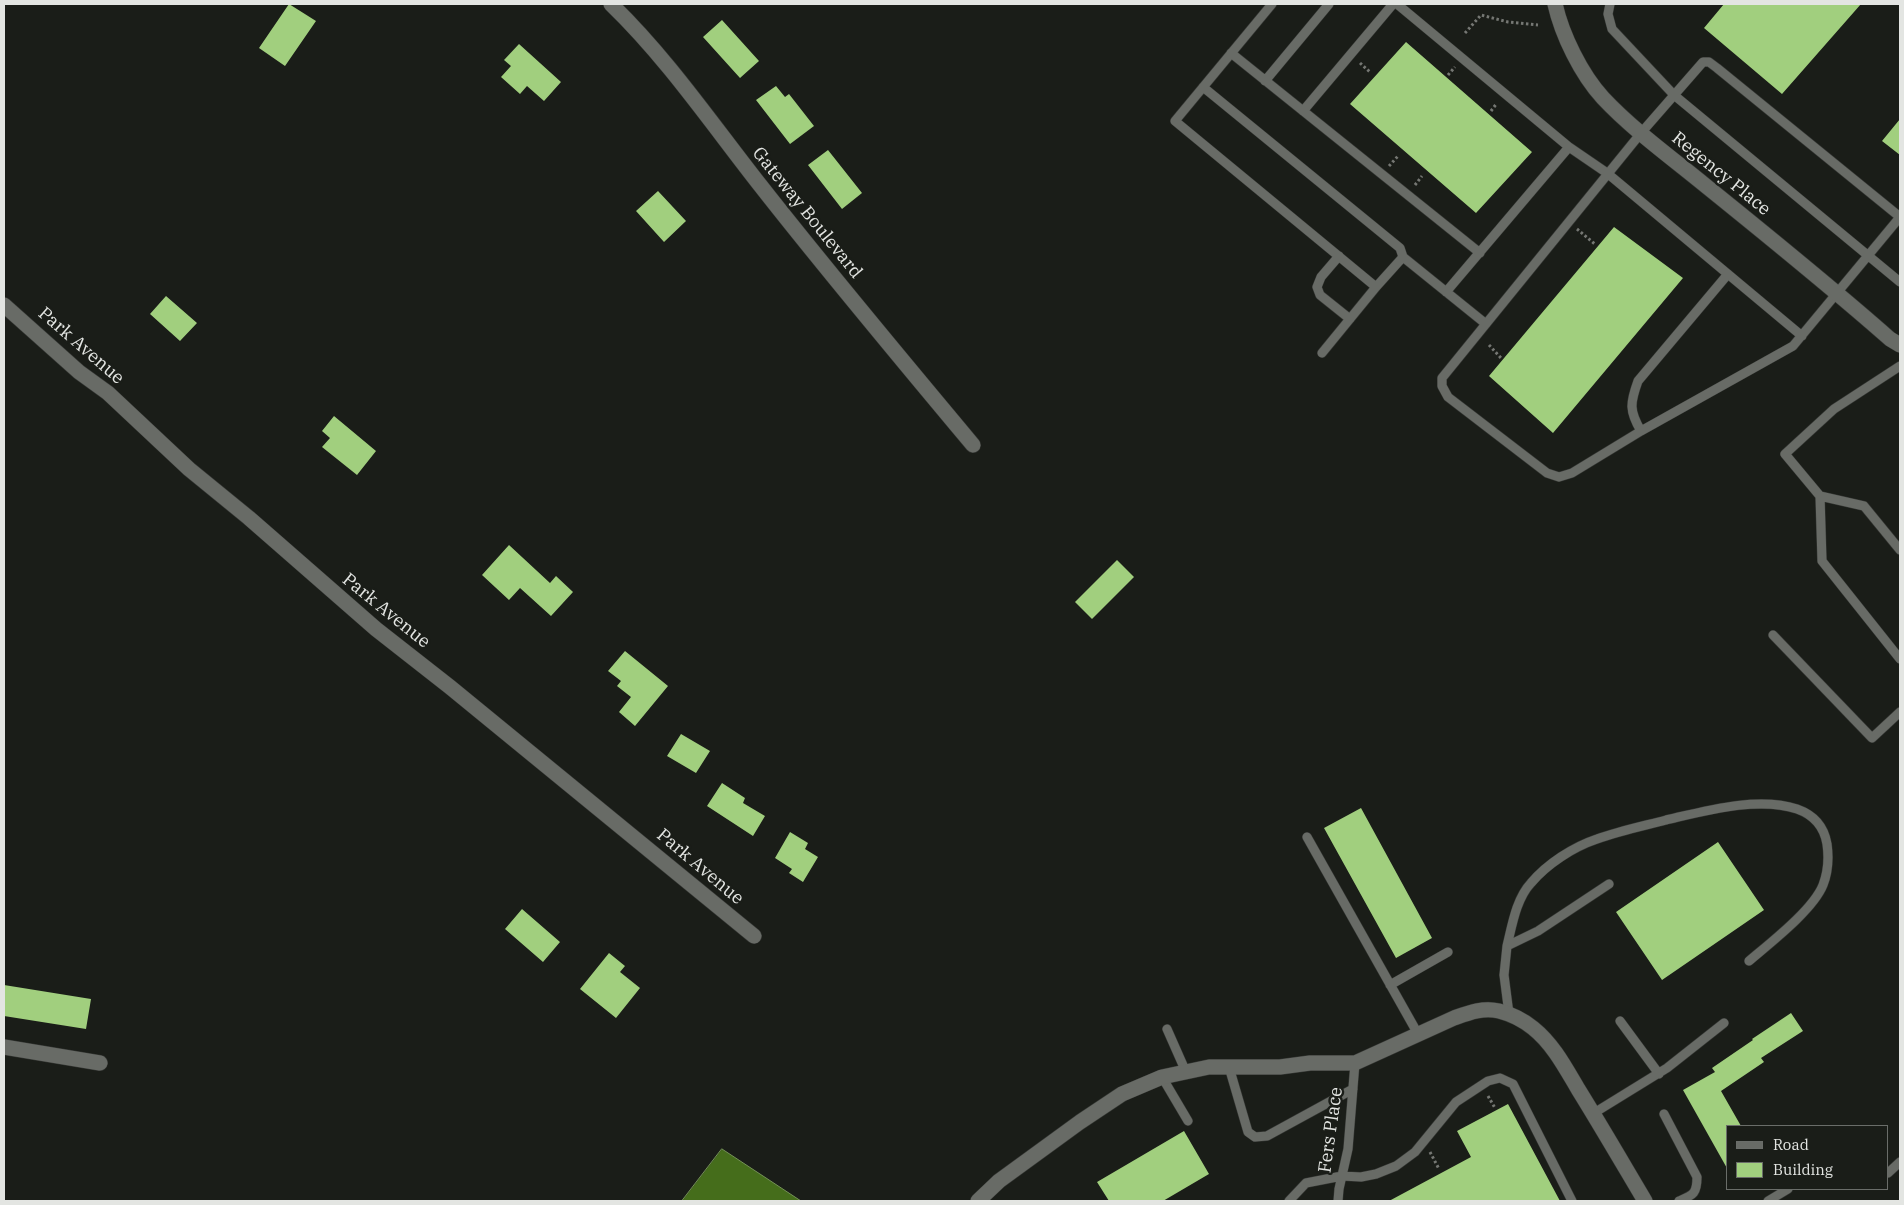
<!DOCTYPE html>
<style>
body{margin:0}
#map{position:relative;width:1904px;height:1205px;overflow:hidden;background:#1a1d18;font-family:"IBM Plex Serif",serif}
canvas{display:block}
.frame{position:absolute;inset:0;border:5px solid #e3e5e2;pointer-events:none}
.legend{position:absolute;left:1726px;top:1125px;width:162px;height:65px;box-sizing:border-box;background:#1a1d18;border:1px solid #6a6d69;margin:0;padding:6px 9px;list-style:none;font-size:15px;color:#e3e5e2}
.legend li{display:flex;align-items:center;gap:10px;height:25px}
.legend b{width:25px;border:1px solid #6a6d69}
</style>
<div id="map">
<canvas width="1904" height="1205"></canvas>
<div class="frame"></div>
<ul class="legend">
<li><b style="height:6px;background:#686b66"></b>Road</li>
<li><b style="height:14px;background:#a1cf7e"></b>Building</li>
</ul>
</div>
<script>
const context = document.querySelector('canvas').getContext('2d');
context.lineJoin = 'round';
function fillPath(path, color) { context.fillStyle = color; context.fill(path, 'evenodd'); }
function stroke(path, color, width, dash) { context.strokeStyle = color; context.lineWidth = width; context.lineCap = dash ? 'butt' : 'round'; context.setLineDash(dash || []); context.stroke(path); }
function label(font, color, halo, rows, align = 'center') {
  context.font = font + ' "IBM Plex Serif",serif'; context.lineWidth = 5; context.setLineDash([]); context.textBaseline = 'middle'; context.strokeStyle = halo; context.fillStyle = color; for (const [text, x, y, turn = 0] of rows) {
    context.save(); context.translate(x, y); context.rotate((+turn || 0) * Math.PI / 180); context.textAlign = isNaN(turn) ? turn : align; if (halo) context.strokeText(text, 0, 0); context.fillText(text, 0, 0); context.restore();
  }
}
const water = new Path2D(`
 M722,1149l79,52h-119z`);
fillPath(water, '#456d1b');
stroke(water, '#749157', 1);
fillPath(new Path2D(`
 M289,4l27,17 -31,45 -26,-18z
 M1724,4h137l-79,90 -78,-66z
 M722,20l37,41 -19,17 -37,-41z
 M1406,42l126,110 -56,61 -126,-109z
 M519,44l42,38 -17,19 -17,-15 -7,8 -19,-17 10,-11 -7,-6z
 M776,86l9,11 4,-3 25,32 -24,18 -34,-44z
 M1900,119v36l-18,-14z
 M828,150l34,43 -20,16 -34,-44z
 M658,191l28,30 -22,21 -28,-31z
 M1614,227l69,51 -130,155 -64,-57z
 M166,296l31,27 -17,18 -30,-27z
 M334,416l42,35 -19,24 -35,-28 8,-9 -8,-7z
 M509,545l41,38 6,-7 17,16 -22,24 -31,-28 -11,12 -27,-25z
 M1117,560l17,17 -42,42 -17,-17z
 M625,651l43,35 -33,40 -16,-14 12,-15 -14,-11 4,-5 -13,-10z
 M681,734l29,17 -14,22 -29,-17z
 M722,783l23,15 -2,5 22,13 -12,20 -46,-30z
 M1361,808l71,130 -36,20 -72,-130z
 M790,832l18,11 -3,6 13,8 -15,25 -14,-9 3,-4 -17,-11z
 M1718,842l46,68 -102,70 -46,-68z
 M522,909l38,33 -17,20 -38,-33z
 M609,953l16,13 -5,6 20,16 -24,30 -36,-29z
 M4,985l87,14 -5,30 -82,-13z
 M1791,1013l12,18 -42,27 3,4 -43,29 20,35h-13v44l-45,-80 32,-18 -3,-4 41,-28 -1,-1z
 M1508,1104l52,97h-171l82,-44 -14,-26z
 M1184,1131l25,43 -46,27h-54l-12,-19z`), '#a1cf7e');
const lane = new Path2D(`
 M1272,4l-97,117 201,166 27,-30 83,67
 M1397,4l172,143 38,26 195,163
 M1610,4l-2,10 4,15 62,66 226,187
 M1231,53l249,200
 M1703,62h6l8,6 183,149 -107,129 -152,85 -69,42 -13,4 -12,-4 -99,-76 -6,-11v-8l199,-245z
 M1265,81l64,-77
 M1203,87l197,161 3,9
 M1303,111l90,-107
 M1339,256l-18,21 -4,10 3,8 30,24
 M1446,292l123,-145
 M1322,353l54,-66
 M1900,366l-66,43 -49,45 35,42 44,10 36,44
 M1641,431c-12,-20 -11,-28 -3,-50l90,-107
 M1820,496l2,65 78,98
 M1773,635l99,103 28,-26
 M1307,837l111,197
 M1507,946c5,-20 9,-47 24,-63 16,-19 42,-36 66,-44 22,-8 46,-13 69,-19 39,-9 92,-24 131,-11 17,6 27,17 30,35 2,14 1,28 -4,41 -10,25 -53,58 -74,76
 M1390,985l58,-33
 M1509,1014l-5,-39 3,-29 31,-15 71,-47
 M1620,1021l39,53
 M1167,1029l19,43
 M1229,1067l19,65 7,5 12,-1 86,-47
 M1162,1077l26,44
 M1594,1113l73,-45 57,-45
 M1664,1114l33,63c0,17 -4,18 -18,24
 M1888,1173l12,-11
 M1289,1201l17,-18 36,-7 19,1 15,-3 20,-8 19,-14 41,-50 32,-21 12,-3 13,6 59,117
 M1338,1201l1,-12 9,-40 7,-86
 M1768,1201l20,-12`);
const street = new Path2D(`
 M611,4c56,54 101,120 149,181 69,88 141,174 213,260
 M1555,4c7,31 26,70 48,94 30,32 69,60 103,88 62,50 124,100 184,153l10,6
 M4,305l75,67 29,21 81,76 60,49 127,111 74,58 304,249
 M4,1047l96,16
 M978,1201l21,-20 81,-59 42,-28 40,-17 47,-10h71l30,-4h45l99,-45c14,-5 29,-11 45,-7 12,3 24,9 34,17 20,16 32,39 45,61 23,37 45,75 67,112`);
stroke(lane, '#363835', 10);
stroke(street, '#363835', 16);
stroke(new Path2D(`
 M1465,33l16,-18 27,7 30,3
 M1360,63l11,10
 M1448,75l7,-8
 M1491,111l6,-8
 M1389,166l10,-11
 M1415,185l7,-9
 M1577,229l19,16
 M1489,345l12,13
 M1488,1096l7,12
 M1430,1152l9,17`), '#757773', 3, [2.5, 2.5]);
stroke(lane, '#686b66', 9);
stroke(street, '#686b66', 15);
label('18px', '#e3e5e2', '#1a1d18', [
 ["Regency Place",1721,174,39],
 ["Gateway Boulevard",807,213,51],
 ["Park Avenue",81,346,41],
 ["Park Avenue",386,611,39],
 ["Park Avenue",700,867,40],
 ["Fers Place",1331,1130,-82]
]);
</script>
